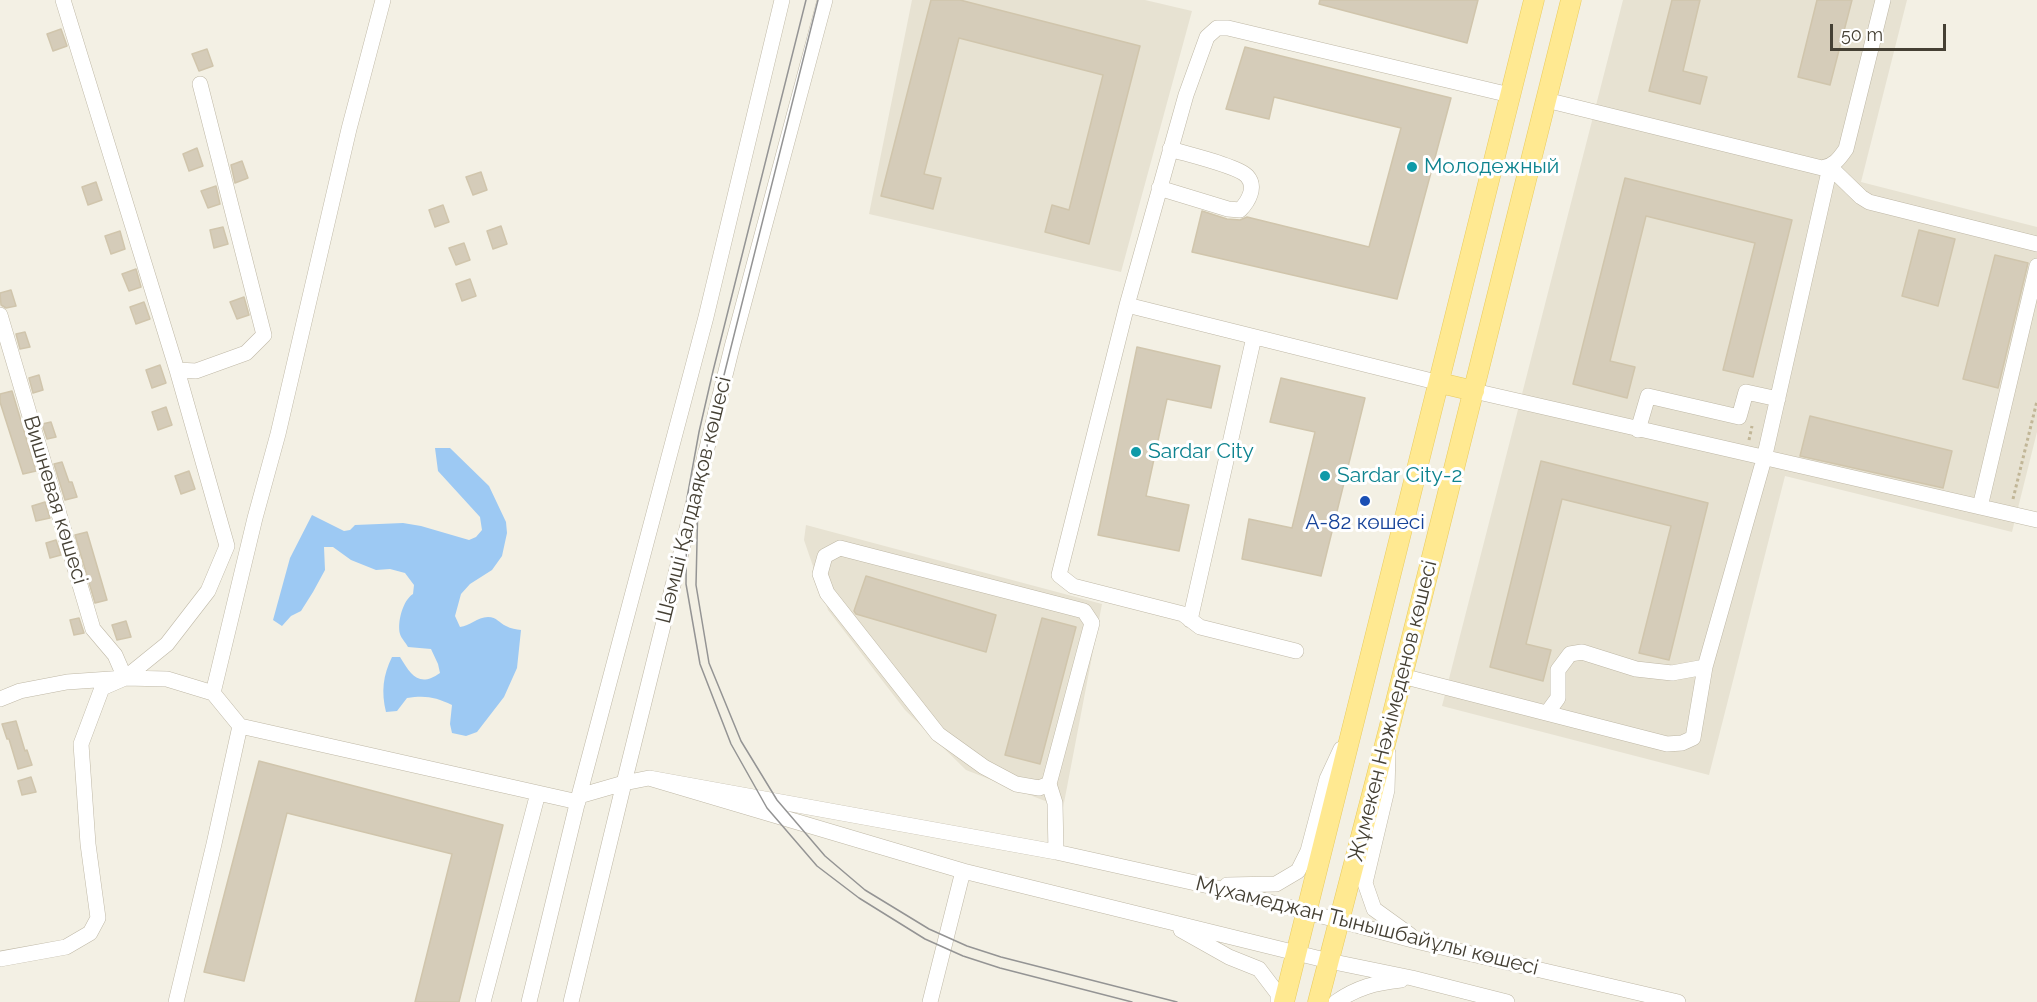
<!DOCTYPE html>
<meta charset="utf-8">
<style>
body{margin:0}
#map{position:relative;width:2037px;height:1002px;overflow:hidden;background:#f3f0e4;font-family:Raleway,sans-serif}
canvas{display:block}
.scale{position:absolute;left:1830px;top:24px;width:116px;height:27px;box-sizing:border-box;border:3px solid #454034;border-top:0;padding-left:8px;font-size:18px;line-height:21px;white-space:nowrap;color:#454034;-webkit-text-stroke:4px #fff;paint-order:stroke}
</style>
<div id="map">
<canvas width="2037" height="1002"></canvas>
<div class="scale">50 m</div>
</div>
<script>
const context = document.querySelector('canvas').getContext('2d');
context.lineJoin = 'round';
function fillPath(path, color) { context.fillStyle = color; context.fill(path, 'evenodd'); }
function stroke(path, color, width, dash) { context.strokeStyle = color; context.lineWidth = width; context.lineCap = dash ? 'butt' : 'round'; context.setLineDash(dash || []); context.stroke(path); }
function label(font, color, halo, rows, align = 'center') {
  context.font = font + ' Raleway,sans-serif'; context.lineWidth = 6; context.setLineDash([]); context.textBaseline = 'middle'; context.strokeStyle = halo; context.fillStyle = color; for (const [text, x, y, turn = 0] of rows) {
    context.save(); context.translate(x, y); context.rotate((+turn || 0) * Math.PI / 180); context.textAlign = isNaN(turn) ? turn : align; if (halo) context.strokeText(text, 0, 0); context.fillText(text, 0, 0); context.restore();
  }
}
fillPath(new Path2D(`
 M912,0h233l47,11 -71,261 -252,-58z
 M1623,0h284l-46,182 176,45v205l-25,100 -227,-56 -76,299 -267,-69z
 M806,525l296,79 -39,204 -97,-38 -61,-60 -77,-100 -24,-70z`), '#e7e2d2');
fillPath(new Path2D(`
 M435,448h15l39,38 17,36 1,11 -5,23 -10,14 -22,14 -9,10 -6,22 5,11c10,-1 17,-10 28,-10 9,0 11,6 18,9 5,3 10,3 15,4l-4,38 -13,29 -27,35 -11,4 -14,-3 -2,-9 2,-19c-16,-8 -27,-10 -45,-7l-10,13 -11,1c-5,-20 -3,-37 6,-55h8c11,18 19,31 40,16l-2,-9 -7,-15 -23,-2c-2,-4 -7,-9 -8,-13 -3,-12 3,-34 13,-40l1,-9 -9,-12 -15,-4 -14,1 -25,-10 -18,-13h-9l1,23 -12,22 -12,19 -10,5 -9,10 -9,-6 17,-62 22,-43 32,16 6,-1 5,-5 48,-2 18,3 48,14 7,-3 6,-7 -2,-13 -42,-46z`), '#9dc9f3');
const building = new Path2D(`
 M931,0h29l180,46 -51,198 -44,-12 7,-27 17,5 34,-135 -144,-37 -35,136 17,4 -8,31 -52,-13z
 M1320,0h158l-11,43 -148,-39z
 M1672,0h28l-17,71 24,6 -7,27 -51,-13z
 M1817,0h35l-22,85 -32,-8z
 M61,29l6,17 -14,5 -6,-17z
 M1245,47l206,51 -54,201 -205,-47 10,-41 25,8 13,1 7,-3 122,30 32,-119 -127,-31 -5,22 -43,-10z
 M207,49l6,17 -14,5 -7,-17z
 M197,148l6,18 -14,5 -6,-17z
 M242,161l6,17 -13,5 -4,-18z
 M481,172l6,18 -14,5 -7,-18z
 M1625,178l167,42 -39,157 -30,-7 32,-127 -109,-27 -36,145 25,6 -8,31 -54,-14z
 M96,182l6,18 -14,5 -6,-18z
 M216,186l4,18 -12,4 -7,-17z
 M443,205l6,17 -14,5 -6,-17z
 M501,226l6,18 -14,5 -6,-18z
 M223,227l5,17 -14,4 -4,-18z
 M1919,230l36,9 -17,67 -36,-10z
 M120,231l5,18 -14,5 -6,-18z
 M464,243l6,17 -14,5 -7,-17z
 M1995,255l33,8 -30,125 -35,-9z
 M136,269l5,18 -12,4 -7,-17z
 M470,279l6,17 -14,5 -6,-17z
 M11,290l5,16 -10,2 -5,-3 -1,-12z
 M244,297l5,18 -12,4 -7,-17z
 M144,302l6,17 -14,5 -6,-17z
 M25,332l5,15 -10,2 -4,-15z
 M1137,347l83,19 -9,42 -44,-9 -21,97 43,9 -10,46 -81,-16z
 M160,365l6,18 -14,5 -6,-18z
 M39,375l4,15 -10,3 -4,-15z
 M1281,378l84,20 -44,178 -79,-17 7,-40 43,9 23,-96 -45,-10z
 M12,391l24,80 -13,3 -23,-72v-8z
 M166,407l6,18 -14,5 -6,-18z
 M1810,416l142,35 -9,37 -143,-32z
 M51,422l5,15 -9,2 -5,-15z
 M1541,461l167,42 -39,157 -30,-7 32,-127 -109,-27 -36,145 25,6 -8,31 -53,-14z
 M62,462l7,20h3l5,15 -12,3 -11,-36z
 M189,471l6,18 -14,5 -6,-18z
 M45,502l5,16 -14,3 -4,-15z
 M87,532l20,68 -12,3 -20,-68z
 M56,540l5,15 -11,3 -4,-15z
 M866,576l130,39 -10,37 -130,-38 -2,-3z
 M79,618l5,15 -10,2 -4,-15z
 M1042,618l34,9 -36,137 -35,-9z
 M126,621l5,16 -14,3 -5,-15z
 M16,721l9,30 2,-1 5,15 -14,4 -9,-30h-2l-5,-15z
 M259,761l244,64 -44,177h-44l37,-148 -165,-41 -43,168 -40,-9z
 M31,777l5,15 -14,3 -4,-14z`);
fillPath(building, '#d5ccb9');
stroke(building, '#d0c5ac', 1.5);
const minor = new Path2D(`
 M1546,100l276,68c12,-2 17,-9 24,-19l37,-149
 M1159,188l69,21 12,1c8,-8 17,-23 7,-34 -9,-10 -61,-22 -77,-27
 M1127,305l313,78
 M0,315l93,314 22,26 10,23
 M177,370l19,1 50,-18 18,-18 -64,-251
 M1474,391l563,129
 M1638,430l10,-34 91,21 7,-25 32,7
 M1980,507l57,-241
 M840,548l244,63 8,12 -43,161 -10,4 -23,-4 -32,-17 -46,-33 -111,-141 -7,-19 5,-18z
 M1190,620l64,-283
 M1296,651l-96,-24 -17,-13 -110,-28 -14,-11 68,-270 59,-210 21,-58 10,-9h11l282,67
 M1402,676l265,68 15,-1 11,-5 12,-71 59,-208 66,-292 31,30 8,5 168,42
 M213,693l42,-175 23,-84 71,-305 34,-129
 M0,699l20,-8 47,-9 58,-4 42,1 46,14 27,33 338,76
 M1547,713l11,-15v-28l12,-16 12,-2 54,17 36,4 33,-6
 M1388,753l-1,37 -22,93 9,26 36,26
 M1049,784l6,19 1,49
 M579,796l45,-13 25,-5
 M963,871l366,90 83,17 95,24
 M1227,885l49,-1 22,-13 10,-20 19,-72 14,-30
 M1181,930l48,27 30,12 19,25v8
 M0,959l66,-12 24,-14 8,-15 -10,-74 -7,-100 21,-56 23,-10 42,-34 41,-53 19,-45 -50,-176 -114,-370
 M176,1002l38,-158 26,-118
 M483,1002l55,-209
 M529,1002l50,-206 127,-479 76,-317
 M571,1002l53,-219 108,-436 93,-347
 M930,1002l33,-131 -314,-93 407,74 153,34 211,56 258,60
 M1336,1002c22,-15 39,-19 65,-22`);
const major = new Path2D(`
 M1440,383l34,8
 M1284,1002l250,-1002
 M1318,1002l71,-273 182,-729`);
stroke(minor, '#bfb8a6', 16);
stroke(major, '#e9ca5c', 21);
stroke(new Path2D(`
 M1749,440l3,-14
 M2013,499l24,-98`), '#c1b697', 3, [3, 3]);
stroke(minor, '#fff', 15);
stroke(major, '#ffe991', 20);
stroke(new Path2D(`
 M806,0l-93,371 -14,61 -12,66 -1,86 14,80 31,80 36,64 50,58 42,32 66,41 38,17 37,12 132,34
 M818,0l-109,435 -11,64 -2,86 13,78 32,78 36,59 48,56 40,34 64,39 38,17 34,11 176,45`), '#949494', 1.5);
for (const [x, y, r, color] of [
 [1412,167,6,"#0f9aa8"],
 [1136,452,6,"#0f9aa8"],
 [1325,476,6,"#0f9aa8"],
 [1365,501,6,"#1a4fb4"]
]) { const dot = new Path2D(); dot.arc(x, y, r, 0, 2 * Math.PI); context.fillStyle = color; context.fill(dot); stroke(dot, '#fff', 2); }
label('21px', '#0d838f', '#fff', [
 ["Молодежный",1424,167],
 ["Sardar City",1148,452],
 ["Sardar City-2",1337,476]
], 'left');
label('21px', '#454034', '#fff', [
 ["Вишневая көшесі",55,500,73],
 ["Шәмші Қалдаяқов көшесі",694,500,-76],
 ["Жұмекен Нәжімеденов көшесі",1393,711,-76],
 ["Мұхамеджан Тынышбайұлы көшесі",1367,926,14]
]);
label('21px', '#164399', '#fff', [
 ["A-82 көшесі",1365,523]
]);
</script>
